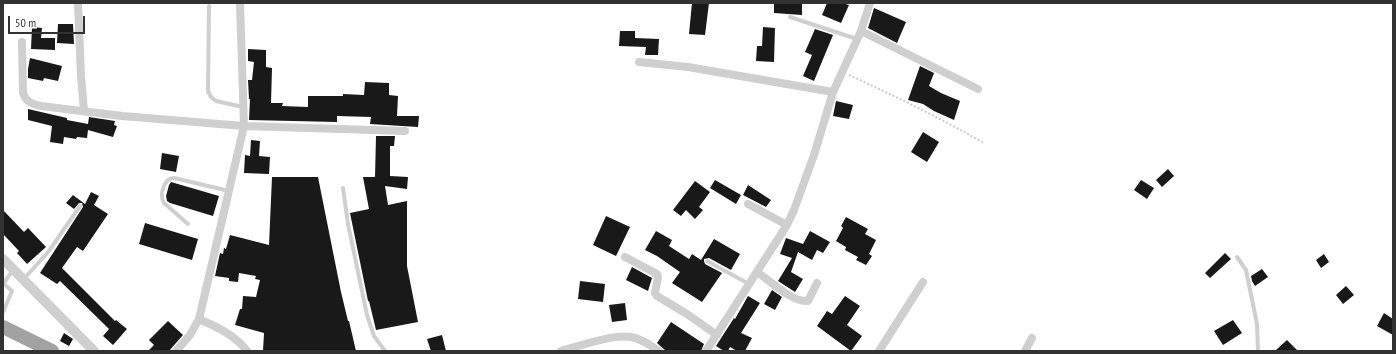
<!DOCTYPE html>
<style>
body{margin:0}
#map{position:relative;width:1396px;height:354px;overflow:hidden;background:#fff;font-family:"PT Sans Narrow",sans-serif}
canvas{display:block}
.frame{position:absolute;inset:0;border:4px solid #323232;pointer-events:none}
.scale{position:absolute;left:8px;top:16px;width:77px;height:18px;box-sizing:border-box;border:2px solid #323232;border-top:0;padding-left:5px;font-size:12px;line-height:14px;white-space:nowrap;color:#323232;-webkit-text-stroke:3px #fff;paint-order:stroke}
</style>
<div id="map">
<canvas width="1396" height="354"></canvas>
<div class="frame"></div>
<div class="scale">50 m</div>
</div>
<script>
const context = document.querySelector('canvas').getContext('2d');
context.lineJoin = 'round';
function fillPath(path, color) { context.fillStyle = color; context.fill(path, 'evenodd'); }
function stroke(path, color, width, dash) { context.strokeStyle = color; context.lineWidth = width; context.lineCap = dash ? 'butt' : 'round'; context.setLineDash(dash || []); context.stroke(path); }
fillPath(new Path2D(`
 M692,3h17l-4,32 -16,-1z
 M774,3h28v12l-28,-2z
 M827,3h15l7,2 -8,18 -19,-8z
 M874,8l32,14 -9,21 -29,-15z
 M58,24h15l1,20 -17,-1z
 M32,27l10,1 -1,10h14v12l-24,-1z
 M763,27l12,1 -1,34 -18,-1 1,-15h5z
 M815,29l18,6 -19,46 -11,-5 9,-21 -7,-3z
 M620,31h15v7l24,1 -1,16h-13l1,-8 -27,-1z
 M248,49l18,1v17l6,1 -1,35h12l-1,3 26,1v-11h35v-2l21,1 1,-13 24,1v12l9,1 -1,20h22l-1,11 -48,-3 1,-7 -34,-1v6l-88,-2 1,-21h-1l-1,-19h4l2,-18 -6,-1z
 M30,58l32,8 -4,15 -14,-3 -1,3 -15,-3v-9z
 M920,66l14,7 -5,13 12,7 19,8 -6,19 -20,-9 -11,-7 -15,-4z
 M836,101l17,4 -4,14 -16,-3z
 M28,109l39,9v2l21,4 1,-7 26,4 -1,4 3,1 -4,11 -25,-7 -1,8 -10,-1 -1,2 -12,-2 -1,7 -13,-2 2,-16 -24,-6z
 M923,132l16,10 -12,20 -16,-10z
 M376,136h19l-1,10h-4v30l18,1 -1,12 -22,-3 3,19 19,-4v65l11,56 -42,8 -7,-29h-1l-18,-88 19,-4 -6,-32h12z
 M251,140l9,1 -1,15 11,1 -1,17 -25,-1 1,-18 5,1z
 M162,153l17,3 -3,16 -16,-3z
 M1168,169l6,7 -12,11 -6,-7z
 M272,177h46l23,115 7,29h1l7,30h-93l1,-18 -29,-8 5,-16h2l1,-13 13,1 4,-17 -5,-1 1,-3 -17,-3 -1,9 -9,-1v-3l-14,-2 5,-23 3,1 1,-6 2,1 4,-14 39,10z
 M715,180l26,15 -5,9 -26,-16z
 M1141,180l13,8 -7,11 -13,-9z
 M695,181l15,11 -11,15 4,3 -8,9 -9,-9 -5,6 -8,-6z
 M171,182l48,14 -6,20 -43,-13 -3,-2 -1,-5 3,-11z
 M748,185l23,15 -5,7 -23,-12z
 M91,192l8,4 -5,9 14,9 -25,37 -6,-4 -15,21 53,53 1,-1 11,9 -14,16 -10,-9 6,-7 -49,-48 -3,3 -17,-11 43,-66 -1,-4h-3l-5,6 -8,-6 7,-8 12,9z
 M3,210l21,22 4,-4 18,19 -19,17 -10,-11 2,-2 -16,-17z
 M606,216l24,11 -14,29 -23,-11z
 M846,217l22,12 -3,5 11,6 -7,14 3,2 -6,9 -10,-5 2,-3 -13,-7 1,-3 -10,-6 7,-13 -2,-2z
 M145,223l53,16 -6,21 -53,-16z
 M656,231l16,9 -3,6 20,13 3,-5 9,6 13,-21 26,15 -9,16 -22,-12 -5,1v2l1,3 17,9 -20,29 -30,-19 8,-11 -23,-16 -12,-6z
 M810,231l20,11 -7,11 -6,-3 -5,10 -14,-8 -7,20 12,7 -8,13 -17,-11 14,-23 -12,-4 6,-16 17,6z
 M1225,253l6,6 -21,19 -5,-5z
 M1324,254l5,8 -8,6 -5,-8z
 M632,267l20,11 -4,13 -22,-11z
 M1262,269l6,8 -13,9 -3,-5 -1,-5z
 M580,281l25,3 -2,18 -25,-3z
 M1346,286l8,9 -11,9 -7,-9z
 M772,290l10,7 -7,13 -11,-6z
 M748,296l12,7 -19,30 11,5 -7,13h-8l-7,-4 -2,4h-4l-8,-5 18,-28 1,1z
 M845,296l15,10 -13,19 15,11 -11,15 -34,-25 10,-15 5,3z
 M625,303l2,17 -15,2 -3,-17z
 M1384,313l9,6v16l-16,-9z
 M1233,320l9,13 -19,12 -9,-14z
 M168,321l15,14 -14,16h-21l6,-6 -5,-5z
 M671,322l33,22 -3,7h-35l-9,-8z
 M64,333l9,6 -4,7 -9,-5z
 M442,335l4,16h-15l-4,-12z
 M1287,340l11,11h-23z`), '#191919');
stroke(new Path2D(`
 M849,75c46,21 91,43 135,68`), '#ccc', 2, [2, 2]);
stroke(new Path2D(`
 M209,6l-1,85 3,6 5,4 27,6
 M790,17l67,22
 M343,188l5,36 19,91 7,21 11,15
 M188,224l-24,-21c-5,-8 0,-25 10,-25l55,13
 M1237,257l9,13 11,54 1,27
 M707,261l42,23
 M23,280l26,-29 31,-45
 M3,283l9,8 -9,21
 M3,284l10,-14`), '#cfcfcf', 4);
stroke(new Path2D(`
 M78,3l3,73 3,35
 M861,31l117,58
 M22,42l1,51c3,9 9,11 18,13l81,10 122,10 161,5
 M639,62l49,5 145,25
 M748,204l39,21
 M625,257l32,17 1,3 -3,16 2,3 30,18 30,21
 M757,272c12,8 36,31 51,29l9,-18
 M199,319c18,8 36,16 48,32
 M176,351l14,-16 9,-16 45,-193 -4,-123
 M561,351c19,-5 51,-17 70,-14 11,2 19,8 28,14
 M706,351l81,-126 7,-15 20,-55 19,-63 28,-61 9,-28
 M879,351l44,-69
 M1025,351l7,-13`), '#cfcfcf', 8);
stroke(new Path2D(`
 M3,259l91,92`), '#cfcfcf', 10);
stroke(new Path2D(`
 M3,327l49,24`), '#a2a2a2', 14);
</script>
